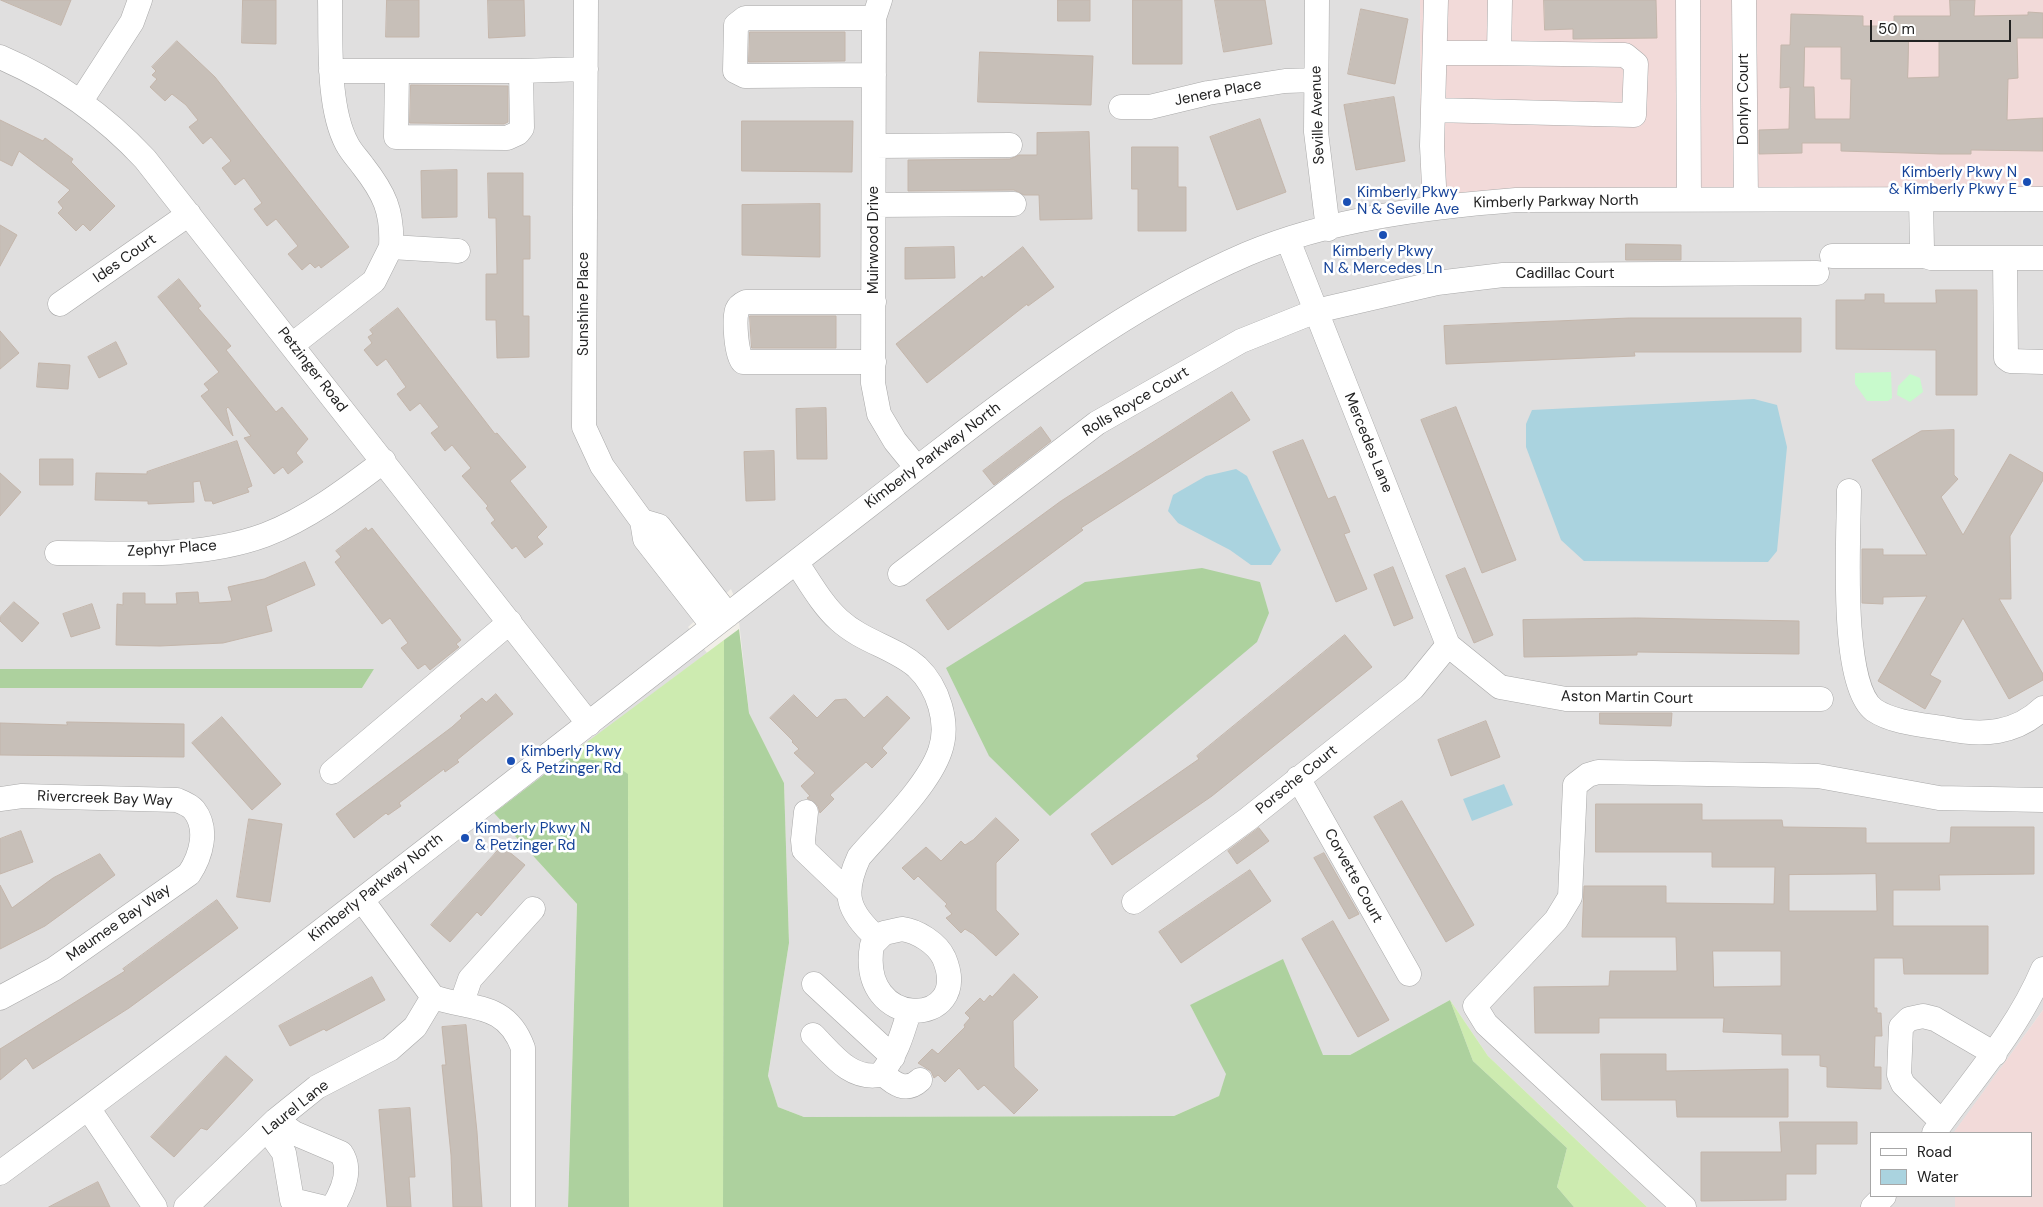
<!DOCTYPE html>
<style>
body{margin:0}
#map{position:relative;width:2043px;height:1207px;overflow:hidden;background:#f2efe9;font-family:"DM Sans",sans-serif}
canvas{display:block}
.legend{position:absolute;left:1870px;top:1132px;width:162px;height:65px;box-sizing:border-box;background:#fff;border:1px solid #a7a7a7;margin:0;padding:6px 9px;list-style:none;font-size:15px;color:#222}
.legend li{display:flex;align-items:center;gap:10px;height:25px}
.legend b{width:25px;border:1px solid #a7a7a7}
.scale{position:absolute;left:1870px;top:20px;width:141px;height:22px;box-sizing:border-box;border:2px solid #222;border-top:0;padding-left:6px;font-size:15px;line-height:18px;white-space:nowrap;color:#222;-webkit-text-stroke:4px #fff;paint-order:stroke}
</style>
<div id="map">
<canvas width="2043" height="1207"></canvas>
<ul class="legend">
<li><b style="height:6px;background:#fff"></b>Road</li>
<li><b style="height:14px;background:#aad3df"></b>Water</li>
</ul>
<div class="scale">50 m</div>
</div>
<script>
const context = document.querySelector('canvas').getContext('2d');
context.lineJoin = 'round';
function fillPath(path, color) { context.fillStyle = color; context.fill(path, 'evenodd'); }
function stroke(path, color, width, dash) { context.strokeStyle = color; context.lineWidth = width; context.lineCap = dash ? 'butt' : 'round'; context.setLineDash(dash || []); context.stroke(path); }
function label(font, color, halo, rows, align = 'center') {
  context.font = font + ' "DM Sans",sans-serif'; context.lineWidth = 5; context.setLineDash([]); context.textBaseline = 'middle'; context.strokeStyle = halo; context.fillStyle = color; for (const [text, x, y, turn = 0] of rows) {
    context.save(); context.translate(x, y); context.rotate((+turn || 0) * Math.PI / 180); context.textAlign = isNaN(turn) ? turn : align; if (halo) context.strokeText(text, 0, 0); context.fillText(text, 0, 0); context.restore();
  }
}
fillPath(new Path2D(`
 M0,0h1420l1,208 622,-10v812l-89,123h-82v63h83v11h-308l-159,-151 -38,-56 -100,55h-27l-133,-50 37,69 -8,22 -45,20 -370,1 -26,-10 -10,-30 21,-134 -5,-160 -35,-70 -12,-110 -6,-14 -43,38 19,26 -213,160 83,91 -9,303h-568v-519h362l12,-19h-374z`), '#e0dfdf');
fillPath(new Path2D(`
 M1420,0h623v198l-622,11z
 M2043,1010v197h-88v-11h77v-63l-78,-1z`), '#f2dad9');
fillPath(new Path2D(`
 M724,640l-1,567h-94l-1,-432 -61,-18z
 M1450,1000l38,56 159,151h-73l-17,-20 10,-39 -94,-87z`), '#cdebb0');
fillPath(new Path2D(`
 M1202,568l58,14 9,31 -12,29 -207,174 -61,-60 -43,-88 139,-86z
 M739,629l10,84 35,70 5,160 -21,133 10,31 26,10 370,-1 45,-20 7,-22 -36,-69 93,-46 40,96h27l100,-55 23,61 94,87 -10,39 17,20h-851l1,-567z
 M0,669h374l-12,19h-362z
 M567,757l43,5 18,12 1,433h-61l9,-303 -83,-91z`), '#add19e');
fillPath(new Path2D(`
 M1891,372l1,26 -4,3h-21l-12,-17v-11z
 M1910,374l10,4 3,14 -13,10 -13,-7 1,-9z`), '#c8facc');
fillPath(new Path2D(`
 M1754,399l23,6 10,42 -10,104 -9,11 -184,-1 -23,-21 -35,-93v-23l6,-14z
 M1236,469l11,7 34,74 -10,15h-20l-21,-15 -52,-27 -10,-12 5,-16 33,-19z
 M1504,784l9,21 -41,16 -9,-22z`), '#aad3df');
const building = new Path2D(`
 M1,0h70l-10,25z
 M243,0h33v44l-34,-1z
 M387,0h32v37h-33z
 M488,0h36l1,36 -36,2z
 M1058,0h32v21h-32z
 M1133,0h49v64h-49z
 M1215,0h50l7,44 -48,8z
 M1544,0h112l1,38 -84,1v-10l-28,1z
 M1950,0h25l-1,16 54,-1v-3l15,1v25h-26l1,40 -10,1 -1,41 36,-2v33l-72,-1v4h-31l-99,-3v-8h-39v10l-43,1v-24l30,-1 1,-42 -10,1 1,-43h9l1,-31 72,2v10h31v-10h56zM1909,40l30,1v36l-31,1zM1805,47h36v32h10l-1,40h-35l-1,-32h-10z
 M1361,9l47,10 -13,65 -47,-10z
 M750,32h95v29l-96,1z
 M177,41l38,36 134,170 -28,21 -2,-3 -4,3 -5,-5 -8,7 -14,-16 10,-8 -4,-5 -18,-22 -9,7 -13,-17 8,-6 -18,-25 -9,7 -13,-17 9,-7 -20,-24 -8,7 -14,-17 9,-7 -12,-15 -14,-11 -7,7 -15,-14 7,-8 -5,-4 4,-4 -4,-4z
 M980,52l113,4 -2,49 -113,-3z
 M411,85l97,1v36l-4,2 -94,-1z
 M1394,97l11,64 -49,9 -12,-65z
 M1260,119l26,73 -49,18 -27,-73z
 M0,120l43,21 2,-3 28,21 -2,3 44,44 -25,25 -7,-7 -7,7 -18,-18 5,-5 -5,-6 12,-12 -51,-39 -7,15 -12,-6z
 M742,121h111l-1,51 -110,-1z
 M1089,132l3,87 -52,1 -1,-25h-15l-10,-5 -106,1v-31l102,-1 9,-4h18v-22z
 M1132,147h46v40h8v44h-48v-42h-6z
 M457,170v47l-35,1 -1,-47z
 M488,173h35v43h7v43h-7v57h6v41l-32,1 -1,-38h-10v-46h11l-1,-56h-7z
 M820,204v53l-78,-2v-50z
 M0,225l17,10 -17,31z
 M1626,244l55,1v15h-55z
 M954,247l1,31 -50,1v-31z
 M1023,247l31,40 -26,19 -1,-2 -100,79 -31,-39 86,-68 1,2z
 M179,279l22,27 -3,2 33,38 -5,4 50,62 6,-5 26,32 -12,14 7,9 -15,12 -5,-7 -9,7 -30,-36 7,-2 -23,-29 -2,2 7,27 -32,-40 8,-6 -5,-6 15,-12 -61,-75z
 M1936,290h41v105h-41v-45l-100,-1v-49h29v-6h19v9h52z
 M398,308l97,126 2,-1 29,34 -16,14 37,46 -10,10 6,7 -18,14 -9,-12 -4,3 -21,-26 4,-3 -9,-12 2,-2 -26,-30 9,-8 -19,-23 -7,6 -14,-18 8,-6 -19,-24 -10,8 -13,-17 9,-7 -20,-28 -9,7 -13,-16 8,-7 -4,-6 5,-3 -3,-4z
 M750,316h86v32h-84z
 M1630,318h171v34h-167l1,4 -189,8 -2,-38z
 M0,331l19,22 -19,16z
 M116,342l11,22 -28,14 -11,-21z
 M39,363l31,2 -2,24 -31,-2z
 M1232,392l18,28 -169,108 2,2 -135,100 -22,-30 135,-99z
 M1456,407l60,153 -34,13 -61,-153z
 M826,408l1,51h-30l-1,-50z
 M1041,427l10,14 -57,44 -11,-14z
 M1954,430v45l4,4 -17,18 22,38 47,-81 33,19v7l-33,56 1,63h-12l44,75v6l-34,19 -46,-81 -33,57 11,6 -16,28 -47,-28 49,-85 -44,1v7l-21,-1v-54h21v6h44l-55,-95 49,-29z
 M1303,440l25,59 7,-3 15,36 -6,2 23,55 -31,13 -63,-150z
 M237,441l15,45 -5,2 2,4 -36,12 -1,-3h-7l-5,-20 -7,1 1,20 -46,2v-3l-53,-1 1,-27 51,1v-2z
 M774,451l1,49 -29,1 -2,-49z
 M40,459h33v26h-33z
 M0,473l21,19 -21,24z
 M366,528l2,3 4,-3 89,112 -5,4 3,3 -29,23 -5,-6 -7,5 -17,-21 7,-5 -18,-25 -8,6 -47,-62 6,-5 -5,-6z
 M305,562l10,23 -49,21 6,25 -49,12 -63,3 -44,-1 1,-41 6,1v-12h22v11h32l-1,-11 22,-1 1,11 33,-2 -4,-14 36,-8z
 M1393,567l20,51 -19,8 -20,-51z
 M1465,568l28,67 -19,8 -28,-67z
 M14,602l25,21 -17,19 -22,-21v-4z
 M92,604l8,24 -29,9 -8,-23z
 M1637,618l162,3v33l-162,-2v3l-113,2 -1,-37z
 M1345,635l27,32 -160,129 -100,69 -21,-31 108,-75 -2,-3z
 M496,694l17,20 -56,46 2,2 -14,10 -1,-3 -45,34 2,3 -13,9 -2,-2 -32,25 -18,-24 116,-87 10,-9 -2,-2 22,-18 4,4z
 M794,695l23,23 18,-18 11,-1 18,19 23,-22 23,22 -28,30 5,5 -15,15 -6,-6 -7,6 -29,27 4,4 -14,14 -2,-7 -11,-8 3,-2 -9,-10 14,-13 -21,-20 5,-4 -7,-7 1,-1 -23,-23z
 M1600,713h72l-1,13 -71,-2z
 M222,717l59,67 -29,26 -60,-67z
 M1486,721l14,36 -49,19 -13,-36z
 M67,722l117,2v33l-184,-2v-32l67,2z
 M1402,801l72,124 -28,17 -72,-125z
 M1596,804h106v16h80l1,7 83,1v15h84l1,-16h83v47l-95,1 1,15h-47v36h95v48h-84l-1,-16h-29v50h3v5h4l1,23h-7l-1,31h7v22l-54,-2v-20l-7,-1v-11h-38v-21l-59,-2 1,-14h-125v15h-64l-1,-46 75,-1 1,-15h67l-1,-34h-94l2,-51h82v17l108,1 1,-37h-63v-15h-116zM1876,874l1,37h-88v-36zM1713,951h68v35l-67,1z
 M996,818l23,22 -23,23v47l23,24 -23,22 -23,-22 -8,-5 -4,4 -15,-15 6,-4 -7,-8 2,-2 -29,-28 -4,4 -12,-12 24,-21 15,14 20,-20 4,4 8,-5z
 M249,819l33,5 -12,78 -33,-5z
 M1259,828l10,13 -32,23 -9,-13z
 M21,831l12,31 -33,12v-35z
 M502,846l23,19 -44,51 -4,-4 -27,30 -19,-17z
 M1324,853l35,61 -10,5 -35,-61z
 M100,854l15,21 -70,51 -45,23v-64l12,23 41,-30z
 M1250,870l21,31 -90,62 -22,-31z
 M217,900l21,28 -109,80 -96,61 -7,-11 -26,22v-31l125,-78 -2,-2z
 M1333,921l56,99 -31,17 -56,-98z
 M1014,974l24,23 -25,24 1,46 24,23 -24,24 -30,-29 -6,5 -19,-22 -14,14 -7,-7 -4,3 -3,-7 -13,-8 14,-14 6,5 27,-27 -1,-2 6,-7 -5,-5 15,-15 4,4 6,-7 2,2z
 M372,977l13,23 -59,31 -2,-2 -34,17 -11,-20z
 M466,1025l11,107 5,75h-29l-2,-52 -9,-90h4l-4,-38z
 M1601,1054h65v17l122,-2v48h-111l-1,-17h-74z
 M226,1056l27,24 -46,50 -6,-2 -27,29 -23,-20z
 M410,1108l5,69h-6l2,30h-24l-8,-97z
 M1780,1122h77v22h-41v30h-30v26l-85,1v-49h80z
 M98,1182l12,25h-61z`);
fillPath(building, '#c7bfb8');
stroke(building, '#c4b6ab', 1);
const minor = new Path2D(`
 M330,0c1,42 -3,107 17,144 4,8 11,15 16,22 21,27 30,45 28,81
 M586,0l-2,427 18,39 40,55 3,18 68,87
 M880,0l-6,18 -1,365 6,31 16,27 22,27
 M1317,0l-1,132 12,97
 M1688,0l1,199
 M1744,0l2,199
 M874,18h-129l-9,7 -1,46 10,5 129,-1
 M1435,53h64
 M0,57c56,24 103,57 145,102l444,565
 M331,71h66
 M397,71h124l1,57 -4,5 -11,5 -111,-1z
 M521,71l65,-2
 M81,101l51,-79 8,-22
 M1121,107h29l58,-14 77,-12 30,-1
 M1433,110l201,5 2,-51 -11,-9 -126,-2 1,-53
 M874,146l136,-1
 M1921,199l1,50 3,7 6,2h112
 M875,205l139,-1
 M1435,206l-3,-60 4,-146
 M1288,240l160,405 52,42 66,12h255
 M1832,256h93
 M2005,258l1,100 4,3 33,1
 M60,304l129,-90
 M292,345l82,-64 17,-34 67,4
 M874,362h-131c-7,-7 -9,-42 -6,-52 2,-5 5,-6 9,-8h128
 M1849,491c0,44 -10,193 25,219 19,13 51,15 74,19 35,7 68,5 95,-21
 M642,521l17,5 69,89
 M57,553c69,0 142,6 208,-18 44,-17 82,-46 119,-74
 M796,562c13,19 26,43 43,58 24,22 55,27 78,47 21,20 33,56 23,84 -12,35 -56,77 -81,106 -17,37 -12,54 18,81
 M900,574l197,-151 144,-82 75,-30 121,-28 66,-8 314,-2
 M332,772l178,-150
 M1298,778l111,196
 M0,799l22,-3 155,4c5,2 13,5 17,10 15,19 7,46 -5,64l-135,95 -54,29
 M806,812l-3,28 1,10 44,42
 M362,900l71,97c37,13 73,4 90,51v159
 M1134,902l114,-83 165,-131 35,-43
 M902,929c15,2 35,14 42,29 30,71 -87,74 -72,-13l12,-12z
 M814,984l79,73
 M462,1002l8,-23 63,-70
 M813,1035c20,20 37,45 67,40 16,-19 22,-40 29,-63
 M882,1073c12,11 24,20 38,7
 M88,1108l67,99
 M276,1120l18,13 47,20c12,17 1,39 -8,54
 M1942,1122l-39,-38 -4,-9 2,-48 8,-8 14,-3 12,3 60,35
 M267,1129l17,24 8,47 29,7
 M1934,1133c38,-53 83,-102 109,-164
 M0,1173c259,-190 511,-390 765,-587 67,-52 135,-105 203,-157 87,-66 177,-131 279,-175 83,-35 180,-47 269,-54l527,-1
 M186,1207l90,-87 41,-33 73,-38 25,-22 18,-30
 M1684,1207l-198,-183 -11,-18 81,-86 14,-23 5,-112 13,-10 10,-3 220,4 121,22 104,2
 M1873,1207l11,-11`);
stroke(minor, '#a9a9a9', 25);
stroke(minor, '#fff', 24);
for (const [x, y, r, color] of [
 [2027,182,5,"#1a4fb4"],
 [1347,202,5,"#1a4fb4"],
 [1383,235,5,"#1a4fb4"],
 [511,761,5,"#1a4fb4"],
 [465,838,5,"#1a4fb4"]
]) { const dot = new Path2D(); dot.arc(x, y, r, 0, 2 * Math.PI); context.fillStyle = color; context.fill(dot); stroke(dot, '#fff', 2); }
label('15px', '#222', '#fff', [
 ["Jenera Place",1218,93,-11],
 ["Donlyn Court",1744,99,-90],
 ["Seville Avenue",1318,115,-92],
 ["Kimberly Parkway North",1556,202,-1],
 ["Muirwood Drive",874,240,-90],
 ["Ides Court",125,259,-35],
 ["Cadillac Court",1565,274],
 ["Sunshine Place",584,304,-90],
 ["Petzinger Road",312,370,52],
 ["Rolls Royce Court",1136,402,-31],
 ["Mercedes Lane",1368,443,68],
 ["Kimberly Parkway North",933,456,-37],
 ["Zephyr Place",172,549,-4],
 ["Aston Martin Court",1627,698,1],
 ["Porsche Court",1297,780,-39],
 ["Rivercreek Bay Way",105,799,2],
 ["Corvette Court",1353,876,61],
 ["Kimberly Parkway North",376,888,-38],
 ["Maumee Bay Way",119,923,-35],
 ["Laurel Lane",296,1108,-38]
]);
label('15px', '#164399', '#fff', [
 ["Kimberly Pkwy N",2017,173,"right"],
 ["& Kimberly Pkwy E",2017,190,"right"],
 ["Kimberly Pkwy",1357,193],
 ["N & Seville Ave",1357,210],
 ["Kimberly Pkwy",1383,252,"center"],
 ["N & Mercedes Ln",1383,269,"center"],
 ["Kimberly Pkwy",521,752],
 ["& Petzinger Rd",521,769],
 ["Kimberly Pkwy N",475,829],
 ["& Petzinger Rd",475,846]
], 'left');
</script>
